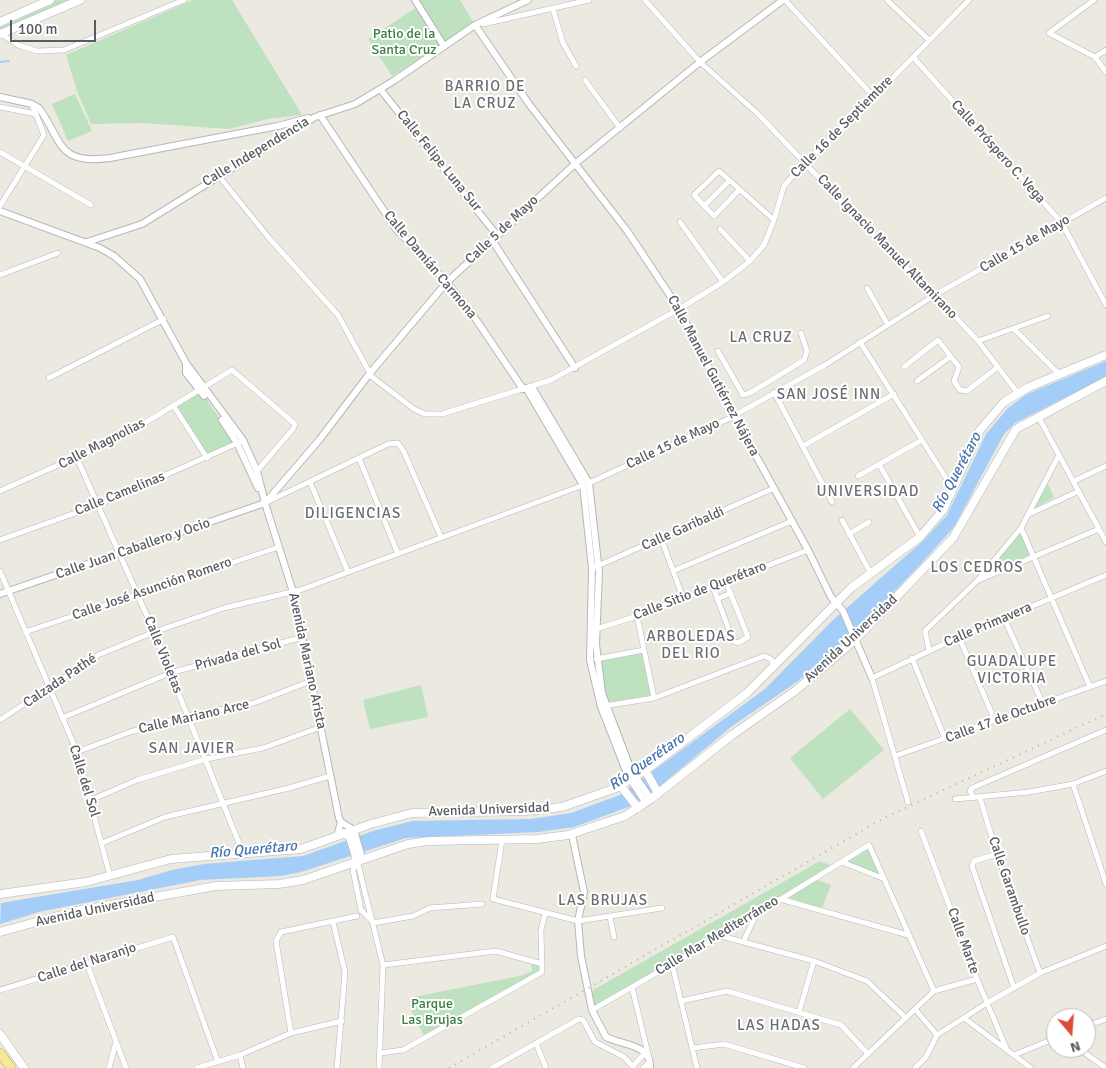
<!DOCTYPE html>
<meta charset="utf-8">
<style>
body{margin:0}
#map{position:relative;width:1106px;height:1068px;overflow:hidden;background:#ebe9e0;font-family:Signika,sans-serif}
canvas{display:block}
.north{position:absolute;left:1046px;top:1008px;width:50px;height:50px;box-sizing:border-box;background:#fff;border:1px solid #bdbebf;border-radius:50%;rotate:162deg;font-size:14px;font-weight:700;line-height:20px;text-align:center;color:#595c60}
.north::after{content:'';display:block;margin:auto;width:18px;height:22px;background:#da4d37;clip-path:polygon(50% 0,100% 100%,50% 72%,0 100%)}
.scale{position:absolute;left:10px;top:20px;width:86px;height:22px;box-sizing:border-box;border:2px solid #595c60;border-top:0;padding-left:6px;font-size:15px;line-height:18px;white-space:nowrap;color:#595c60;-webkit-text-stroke:4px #fff;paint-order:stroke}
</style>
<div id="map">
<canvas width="1106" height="1068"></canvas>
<div class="north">N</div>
<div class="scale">100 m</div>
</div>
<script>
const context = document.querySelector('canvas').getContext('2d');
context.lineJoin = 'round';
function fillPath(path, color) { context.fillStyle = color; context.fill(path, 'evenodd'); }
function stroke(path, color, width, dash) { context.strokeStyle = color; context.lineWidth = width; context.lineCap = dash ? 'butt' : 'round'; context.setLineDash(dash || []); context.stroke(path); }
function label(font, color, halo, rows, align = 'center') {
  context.font = font + ' Signika,sans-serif'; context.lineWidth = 4; context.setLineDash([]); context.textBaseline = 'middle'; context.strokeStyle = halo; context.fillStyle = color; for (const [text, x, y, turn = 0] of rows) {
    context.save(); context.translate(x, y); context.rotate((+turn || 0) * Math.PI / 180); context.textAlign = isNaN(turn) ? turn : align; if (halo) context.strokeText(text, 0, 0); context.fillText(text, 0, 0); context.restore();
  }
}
fillPath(new Path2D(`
 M53,0h22l-75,32v-9z
 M193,0h39l70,115 -34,4 -39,10 -85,-6 -53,1 -14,-33 -11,-36z
 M415,0h45l15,25 -31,21z
 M417,7l24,38 -49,31 -24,-37z
 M75,94l17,37 -24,10 -16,-37z
 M199,389l38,54 -30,15 -34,-53z
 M1048,484l6,13 -21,12z
 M1021,532l10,22 -51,24z
 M642,653l9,42 -43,8 -9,-42z
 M421,685l7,32 -58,12 -7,-29z
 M850,709l34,41 -61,49 -33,-41z
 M868,846l13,31 -38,-15z
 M820,861l15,6 -21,12 17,6 -9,23 -38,-12 -192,114 -1,-18 4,-3z
 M531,959l10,2 1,10 -118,64 -10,-16 -5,-17 4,-5 107,-21 12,-5z`), '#bee1c0');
fillPath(new Path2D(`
 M1106,361v16l-91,46 -11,11 -50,93 -35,39 -58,60 -63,55 -67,46 -71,59 -29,20 -57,21 -35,5 -133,6 -105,34 -20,4 -81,4 -161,32 -39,12 1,-21 137,-23 34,-10 32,-6 99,-8 73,-26 37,-9 118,-2 40,-6 49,-18 145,-106 68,-69 91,-80 23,-25 39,-81 22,-26 19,-14z`), '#a4cef7');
stroke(new Path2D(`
 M0,62l9,-1`), '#a4cef7', 2);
const minor = new Path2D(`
 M645,0l55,62 57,51 126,132 52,50 43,46 39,51
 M785,0l89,97
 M887,0l42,40
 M1094,0l-45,33 46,24 11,15
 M553,9l10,34 13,23
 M483,24l106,-24
 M0,33l18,12 19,6 27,-1 120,-50
 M913,57l149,166 44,82
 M1095,57l11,-7
 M585,80l35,48
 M0,107l36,7
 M0,152l91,53
 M218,175l51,63 69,77 34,62 42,32 11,5h17l109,-34 128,-71 44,-27 27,-21 14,-16 10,-25 10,-34 20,-23 70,-66 95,-97
 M739,190l-25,26 -20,-21 25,-24 55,49
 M0,206l44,-71 -12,-31
 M704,206l25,-25
 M680,222l43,60
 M720,229l30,32
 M0,275l58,-22
 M867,288l21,37
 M1014,329l45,45
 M978,341l70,-25
 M860,342l93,147
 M718,351l25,44 7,-2 54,-33 3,-9 -6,-18
 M904,367l34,-27 21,27 -5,14 6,9 7,1 31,-24
 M49,378l115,-59
 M917,381l33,-24
 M774,392l58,110
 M173,405l34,53
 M1038,416l68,126
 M803,446l91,-52
 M77,458l74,167 92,228
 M359,458l39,96
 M879,464l41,73
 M858,476l64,-36
 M1074,481l32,-15
 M310,482l38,90
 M0,491l125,-56 107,-65 63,54 -2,5 -36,42
 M267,502l121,-58 10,-1 6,9 37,85
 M1029,514l50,-23
 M842,520l28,52
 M1021,528l69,159
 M849,534l20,-12
 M661,538l22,60
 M0,540l98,-35 142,-63
 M595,567l179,-79
 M0,571l77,181 33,124
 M673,571l119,-50
 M979,580l120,-51
 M713,587l20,54 5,2 10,-6 -22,-55
 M717,599l14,-6
 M637,616l17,82
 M1004,618l39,86
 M596,629l41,-13 171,-66
 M25,632l254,-85
 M959,637l36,84
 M929,650l-4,-19 52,-50 44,-53 38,-73
 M912,658l33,81
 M596,659l48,-9
 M604,706l50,-8 110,-42 7,3 4,7
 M62,718l108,-45 133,-36
 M0,720l98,-65 56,-23 70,-24 76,-18 289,-107 139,-64 97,-54 110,-70 171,-97
 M77,752l53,-20 58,-16 66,-13 57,-22
 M895,756l211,-75
 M1073,784l33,100
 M974,798l-4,-7 2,-3 134,-58
 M980,798l17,56 43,119
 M955,799l74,-7 44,-8 33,-13
 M91,800l46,-20 69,-21 57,-11 58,-21
 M908,802l-36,-124 87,-41 147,-62
 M921,831l56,148 30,71
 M502,840l-9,59 85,22 84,-13
 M102,843l63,-26 124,-29 41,-12
 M997,854l-23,7 -2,5 42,122
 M357,860l26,105 -4,103
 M357,860l-4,10 8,40 12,12
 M842,862l40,16
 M780,899l128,36
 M610,917l4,20
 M333,922l12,50 -8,96
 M373,923l40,-7 17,-8 52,-4
 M721,936l93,25 53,20 39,37
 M743,942l14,-29
 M87,964l39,104
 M672,964l25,104
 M383,965l113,-14 46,13
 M632,987l18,75 -7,6
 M0,990l173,-53 45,125
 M681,1001l46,-10 114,34 27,29
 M915,1009l22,26
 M592,1010l129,-74 148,-91 65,146
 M799,1012l15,-51
 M964,1018l67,50
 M1086,1026l20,-7
 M291,1033l-15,-92 5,-9 76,-16
 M536,1043l10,25
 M693,1048l31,-4 80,24
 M1078,1048l28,20
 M381,1053l22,-3 139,-78 -1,-42 4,-16
 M240,1055l3,13
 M1014,1055l42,-17
 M633,1066l12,-13
 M109,1068l7,-26
 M197,1068l43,-13 51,-22 51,-12
 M492,1068l87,-49 4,1 12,22 29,15 10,11
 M853,1068l81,-77 43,-12
 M915,1068l11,-11 11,-22 50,-32 53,-30 66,-27`);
const tertiary = new Path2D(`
 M415,0l29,46
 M475,25l54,79 99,128 51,77 55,107 74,134 23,47 12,14 29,67
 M380,89l116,145
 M0,97l32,7 7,4c24,33 17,57 71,50l168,-32 30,-8
 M320,115l76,114 51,53 30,39 46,68
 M0,211l100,37 14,8 26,23 46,84 57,77 14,31 8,32 28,89 46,226 2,4 13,8 7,24 -4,6
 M492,240l83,128
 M87,242l55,-18 173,-107 40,-13 40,-24 80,-55 53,-25
 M186,364v9l18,23
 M532,387l57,96 10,89 -3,72 6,49 29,77 20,29
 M526,388l57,97 9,83 -2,92 11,47 27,69 18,27
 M222,420l15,23 21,45
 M0,594l265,-91 55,-64 50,-66 77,-91 129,-119 124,-101 83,-62
 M572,835l12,57 -6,29 3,35 11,54 14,27c15,8 46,7 44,31
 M337,836l4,-14`);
const secondary = new Path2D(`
 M0,22l50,-22
 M0,34l80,-34
 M645,770l13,23
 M620,785l18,23
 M344,833l6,4 7,23
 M0,894l86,-12 85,-23 130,-10 70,-25 41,-11 114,-2 36,-4 54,-19 34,-21 97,-74 104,-105 69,-51 23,-27 37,-80 24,-28 25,-15 77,-32
 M0,932l76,-21 140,-25 63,-2 24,-4 105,-36 20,-3 109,-2 31,-4 57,-19 26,-17 81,-64 63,-44 60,-51 98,-102 63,-109 90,-48
 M0,1034l24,34`);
const trunk = new Path2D(`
 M0,1053l11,15`);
stroke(minor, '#b6b7bc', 6);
stroke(tertiary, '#b6b7bc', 8);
stroke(secondary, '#b4b6bc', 9);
stroke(trunk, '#d8a612', 10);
stroke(minor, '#fff', 5);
stroke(tertiary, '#fff', 6);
stroke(secondary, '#fff', 8);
stroke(trunk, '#f6e89b', 9);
stroke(new Path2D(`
 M449,1068l437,-251 220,-103`), '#b1b2b2', 2, [1, 6]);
label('14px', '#3a7d41', '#fff', [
 ["Patio de la",404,34],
 ["Santa Cruz",404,50],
 ["Parque",432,1004],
 ["Las Brujas",432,1020]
]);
label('14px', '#595c60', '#fff', [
 ["Calle 16 de Septiembre",842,127,-45],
 ["Calle Independencia",256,152,-31],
 ["Calle Próspero C. Vega",998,152,48],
 ["Calle Felipe Luna Sur",439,161,51],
 ["Calle 5 de Mayo",502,230,-43],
 ["Calle 15 de Mayo",1025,244,-30],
 ["Calle Ignacio Manuel Altamirano",887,247,46],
 ["Calle Damián Carmona",430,265,50],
 ["Calle Manuel Gutiérrez Nájera",713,376,62],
 ["Calle Magnolias",102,444,-27],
 ["Calle 15 de Mayo",673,444,-25],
 ["Calle Camelinas",120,494,-22],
 ["Calle Garibaldi",683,529,-24],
 ["Calle Juan Caballero y Ocio",133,549,-19],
 ["Calle José Asunción Romero",152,589,-19],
 ["Calle Sitio de Querétaro",700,591,-21],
 ["Calle Primavera",988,625,-23],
 ["Avenida Universidad",851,639,-43],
 ["Calle Violetas",163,655,68],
 ["Privada del Sol",238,655,-15],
 ["Avenida Mariano Arista",307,661,78],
 ["Calzada Pathé",60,681,-34],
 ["Calle Mariano Arce",194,717,-13],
 ["Calle 17 de Octubre",1001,719,-20],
 ["Calle del Sol",84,781,73],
 ["Avenida Universidad",489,810,-2],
 ["Calle Garambullo",1009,886,71],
 ["Avenida Universidad",95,910,-12],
 ["Calle Mar Mediterráneo",717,936,-31],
 ["Calle Marte",963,941,70],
 ["Calle del Naranjo",87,963,-18]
]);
context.letterSpacing = '1px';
label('15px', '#6a6d72', '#fff', [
 ["BARRIO DE",485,87],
 ["LA CRUZ",485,104],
 ["LA CRUZ",761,338],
 ["SAN JOSÉ INN",829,395],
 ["UNIVERSIDAD",868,492],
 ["DILIGENCIAS",353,514],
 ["LOS CEDROS",977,568],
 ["ARBOLEDAS",691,637],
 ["DEL RIO",691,654],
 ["GUADALUPE",1012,662],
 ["VICTORIA",1012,679],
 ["SAN JAVIER",192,749],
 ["LAS BRUJAS",603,901],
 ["LAS HADAS",779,1026]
]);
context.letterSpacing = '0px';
label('italic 15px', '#4674af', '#fff', [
 ["Río Querétaro",957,473,-62],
 ["Río Querétaro",647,762,-35],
 ["Río Querétaro",253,850,-5]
]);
</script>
